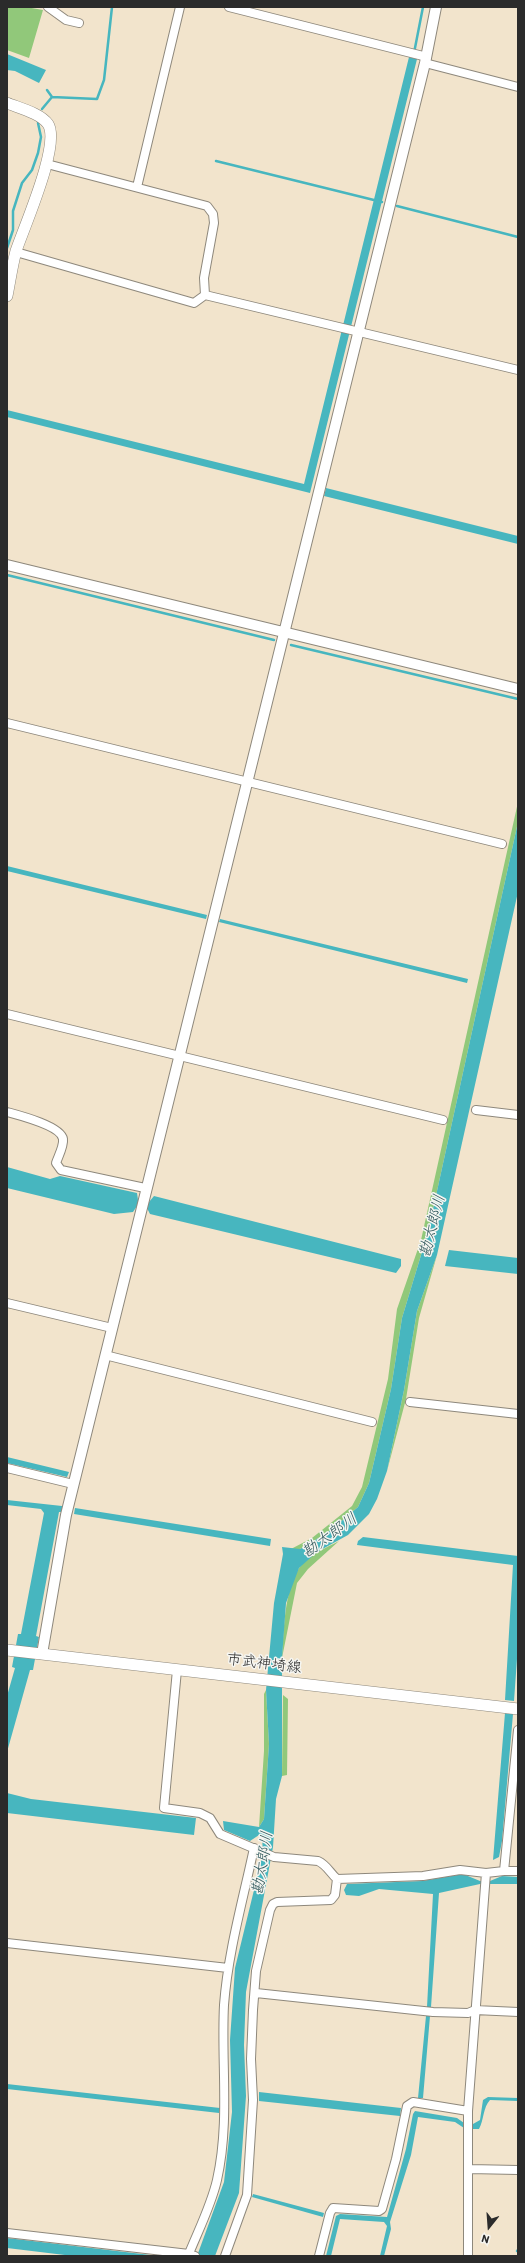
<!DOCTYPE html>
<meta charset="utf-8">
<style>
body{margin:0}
#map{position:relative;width:525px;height:2263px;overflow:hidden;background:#f2e4cc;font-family:Itim,sans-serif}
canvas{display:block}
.frame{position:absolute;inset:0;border:8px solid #2b2b2b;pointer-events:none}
.north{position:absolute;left:469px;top:2207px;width:40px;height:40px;-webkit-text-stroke:3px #f6f6f2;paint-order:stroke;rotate:197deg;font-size:11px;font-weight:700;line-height:16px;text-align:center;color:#2b2b2b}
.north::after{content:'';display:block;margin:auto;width:14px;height:18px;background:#2b2b2b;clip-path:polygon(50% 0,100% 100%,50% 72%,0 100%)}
</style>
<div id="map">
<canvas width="525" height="2263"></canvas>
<div class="frame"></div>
<div class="north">N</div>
</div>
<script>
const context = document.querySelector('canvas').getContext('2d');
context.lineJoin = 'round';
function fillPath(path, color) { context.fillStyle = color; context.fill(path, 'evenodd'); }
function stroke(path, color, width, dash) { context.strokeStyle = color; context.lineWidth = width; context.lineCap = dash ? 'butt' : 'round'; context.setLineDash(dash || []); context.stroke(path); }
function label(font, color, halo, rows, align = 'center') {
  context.font = font + ' Itim,"Klee One",sans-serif'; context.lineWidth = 3; context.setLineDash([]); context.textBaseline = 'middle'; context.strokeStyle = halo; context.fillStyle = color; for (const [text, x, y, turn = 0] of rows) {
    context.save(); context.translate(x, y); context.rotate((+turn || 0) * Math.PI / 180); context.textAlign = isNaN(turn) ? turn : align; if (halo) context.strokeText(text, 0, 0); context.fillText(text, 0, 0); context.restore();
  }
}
fillPath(new Path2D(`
 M7,7h19l17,3 -14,48 -22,-8z
 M518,802v20l-90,410 -26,86 -11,71 -22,94 -11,24 -31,26 -27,16h-9l21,-11 40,-32 10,-19 26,-108 9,-70 24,-69z
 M437,1255l-18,63 -13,81 -19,72 17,-81 13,-79z
 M339,1541l-31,28 -11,14 -15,75c2,-28 2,-66 17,-90 9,-13 27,-20 40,-27z
 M266,1690l3,54 -5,75 -5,8 5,-76v-57z
 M283,1695l5,4 -1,76 -5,1z`), '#91c87a');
fillPath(new Path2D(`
 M7,54l39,16 -7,13 -24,-12 -8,-1z
 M409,57l8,2 -107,434 -303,-76v-7l297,74z
 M326,488l192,48v8l-194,-48z
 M518,822v70l-81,363 -20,56 -13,79 -17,81 -10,28 -8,15 -21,21 -31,17 -18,16 -13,35 -4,55v118l-6,23 -3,48 -27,145 -2,53 2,51 -7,97 -24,63h-18l27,-74 8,-70 -2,-72 5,-72 28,-115 -1,-16 -3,-2 -9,6 -26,-11 -1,-9 36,6 5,-8 5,-75 -3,-54 8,-87 9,-49 -1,-7 18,2 27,-16 31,-26 11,-24 22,-94 11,-71 26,-86z
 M7,866l200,49 -1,4 -199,-48z
 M220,919l248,60 -1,4 -248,-61z
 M7,1167l43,12 10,-3 77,17 1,7 11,2 5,-6 247,63v7l-5,7 -246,-59 -3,-6 -10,-2 -4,6 -19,2 -107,-26z
 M449,1250l69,8v16l-73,-8z
 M7,1457l62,15 -2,5 -60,-14z
 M7,1500l55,6v6h-3l-23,124 3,1 -6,33h-3l-23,82v-56l8,-28 -3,-1 6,-33h3l23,-121 -3,-4 -34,-4z
 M75,1508l196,31 -1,7 -196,-32z
 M363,1537l155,19v89l-4,56 -9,-1 8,-135 -156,-20 1,-4z
 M505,1713l8,1 -11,127 -3,16 -6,3z
 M7,1793l24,6 165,19 -2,17 -187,-22z
 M463,1874l17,7h10l12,-5 16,1v7h-38l-41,9 -8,114h-4l6,-113 -54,-5 -20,7 -13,-1 -2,-5 3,-6 75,-3z
 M426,2016h4l-7,82h-5z
 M7,2084l213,24 -1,5 -212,-24z
 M259,2092l142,16 -1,8 -141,-15z
 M488,2097l30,1v3l-28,-1c-7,7 -6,20 -11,29h-6v-5l7,-4 3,-20z
 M415,2111l42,7 7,5v5l-9,-6 -37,-5 -7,38 -21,67 1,7 -7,27h-4l7,-30 -3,-4 -44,-3 -9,37h-5l10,-40 4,-2 47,3 19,-68 7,-35z
 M253,2194l71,19 -1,4 -71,-20z
 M7,2238l152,18h-86l-66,-8z`), '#47b6bf');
stroke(new Path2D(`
 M414,53l9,-46
 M47,90l5,7
 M42,109l10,-12 45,2 7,-19 8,-73
 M216,161l166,41
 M397,206l121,31
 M7,248l6,-18v-19l9,-28 10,-13 6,-17 3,-16 -3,-14
 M7,575l267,65
 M291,645l227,54
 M517,2251l1,-1`), '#47b6bf', 2.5);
const minor = new Path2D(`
 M48,7l18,13 13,3
 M229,7l198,50
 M425,63l93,24
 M47,164l160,42 6,8 1,9 -10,55 1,17
 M137,187l43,-180
 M16,252l178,51 11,-8
 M205,295l313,75
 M7,723l495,121
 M7,1014l436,106
 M476,1110l42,5
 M7,1112c11,3 54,14 56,27 1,7 -5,18 -7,24l5,7 84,18
 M7,1303l105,25
 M105,1355l267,67
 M410,1402l108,12
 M7,1468l66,16
 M177,1670l-13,138 36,5 10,5 10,16 54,23 44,4c9,4 12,12 19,18l86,-3 37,-6 26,3
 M504,1871h14
 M7,1943l221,25
 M256,1993l177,19 35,1 7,-3 43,2
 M469,2169l49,1
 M7,2233l182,21 6,2
 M188,2256c10,-25 23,-50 29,-76 13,-58 4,-117 7,-175 4,-53 19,-105 30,-157
 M225,2256l22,-61 6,-95 -2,-41 2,-49 3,-39 14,-61 3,-6 4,-2 54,-2 4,-5 2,-16
 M319,2256l11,-43 3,-5 46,3 3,-2 14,-50 11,-53 6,-4 55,9
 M468,2256v-145l18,-238 18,-2 14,-141`);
const tertiary = new Path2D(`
 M7,565l511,124
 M42,1654l24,-139 359,-1452 11,-56`);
const secondary = new Path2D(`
 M7,103c12,5 33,10 41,21 13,20 -24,103 -32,127 -4,15 -6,30 -9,45
 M7,1650l511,59`);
stroke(minor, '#8e887c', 10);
stroke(tertiary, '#8e887c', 12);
stroke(secondary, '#8e887c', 12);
stroke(minor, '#fff', 8);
stroke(tertiary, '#fff', 10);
stroke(secondary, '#fff', 11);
label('15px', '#2b2b2b', '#f6f6f2', [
 ["市武神埼線",264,1664,7]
]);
label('italic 16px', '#355c5f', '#f6f6f2', [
 ["勘太郎川",433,1226,-76],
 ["勘太郎川",330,1536,-36],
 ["勘太郎川",263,1863,-81]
]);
</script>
